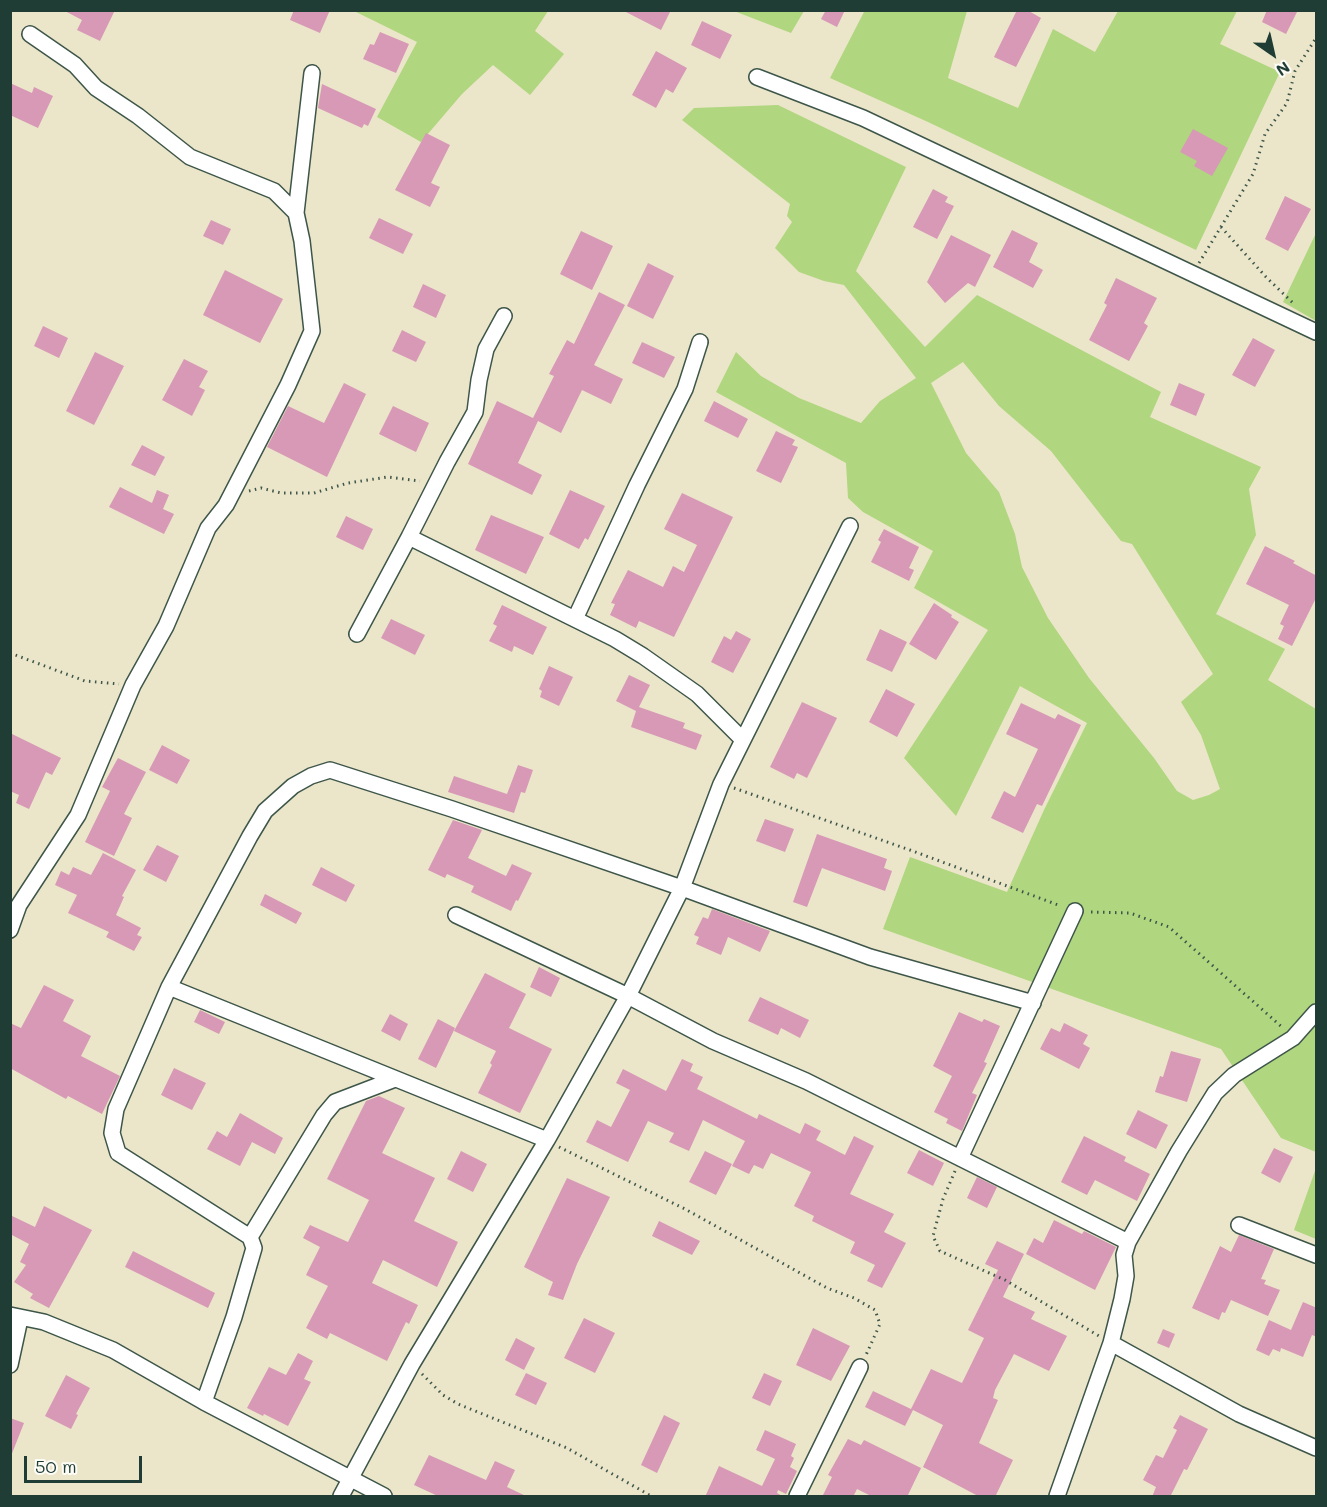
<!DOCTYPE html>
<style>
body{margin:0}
#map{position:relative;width:1327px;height:1507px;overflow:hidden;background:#ebe6c9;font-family:Mali,sans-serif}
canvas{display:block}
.frame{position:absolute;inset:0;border:12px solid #1f3d34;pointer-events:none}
.north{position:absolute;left:1243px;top:24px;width:60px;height:60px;-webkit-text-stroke:4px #fdfcf7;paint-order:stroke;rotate:146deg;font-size:16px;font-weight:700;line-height:24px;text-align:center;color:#1f3d34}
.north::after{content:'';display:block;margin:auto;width:21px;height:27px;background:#1f3d34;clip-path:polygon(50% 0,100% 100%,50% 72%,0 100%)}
.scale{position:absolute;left:24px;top:1456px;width:118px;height:27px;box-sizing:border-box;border:3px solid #1f3d34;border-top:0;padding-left:8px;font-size:18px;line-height:21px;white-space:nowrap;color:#1f3d34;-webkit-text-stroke:4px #fdfcf7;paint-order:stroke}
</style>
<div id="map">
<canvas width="1327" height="1507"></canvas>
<div class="frame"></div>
<div class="north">N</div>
<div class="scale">50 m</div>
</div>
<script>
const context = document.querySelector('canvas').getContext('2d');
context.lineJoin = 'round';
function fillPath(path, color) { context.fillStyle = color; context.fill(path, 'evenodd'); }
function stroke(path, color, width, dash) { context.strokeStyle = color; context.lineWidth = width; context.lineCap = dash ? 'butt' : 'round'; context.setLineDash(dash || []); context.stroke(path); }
fillPath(new Path2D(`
 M865,10l102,1 -19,67 70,30 35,-79 42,23 23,-41h119l-17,33 60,28 -84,178 -268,-128 -98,-44z
 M354,11h194l-13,20 29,23 -34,41 -37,-30 -31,29 -41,48 -44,-25 40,-75z
 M734,11h70l-13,22z
 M778,105l128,62 -50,104 69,76 52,-52 184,97 -11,25 111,50 -12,22 7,46 -40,79 69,35 -17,31 48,29v443l-35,-14 -60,-89 -338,-120 27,-72 97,35 37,-82 43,-87 -67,-37 -64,130 -52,-58 84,-128 -74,-42 19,-37 -70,-39 -15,-14 -2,-35 -130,-71 20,-40 25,24 38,22 62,25 19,-22 36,-23 -72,-93 -20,-4 -25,-9 -24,-24 17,-26 -5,-6 3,-12 -108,-84 12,-12zM963,362l36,44 52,45 70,90 11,3 81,130 -32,28 20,33 19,54 -11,6 -16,5 -16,-9 -23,-33 -65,-80 -41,-60 -26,-51 -7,-33 -16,-42 -33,-39 -35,-70z
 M1316,233v88l-33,-19z
 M1316,1168v71l-22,-9z`), '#b0d67f');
fillPath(new Path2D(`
 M63,10h52l-15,31 -23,-11 5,-10z
 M294,10h36l-10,23 -30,-13z
 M622,10h49l-10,20z
 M826,10h19l-8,17 -16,-8z
 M1017,10h10l14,8 -25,49 -22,-10z
 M1267,10h31l-12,24 -24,-12z
 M702,21l30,14 -12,24 -29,-14z
 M380,32l29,12 -13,29 -33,-14 7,-15 4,1z
 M656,51l31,17 -14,25 -7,-4 -10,19 -24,-13z
 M10,83l22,10 2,-6 19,9 -15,32 -28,-13z
 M322,84l54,25 -8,17 -4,-2 -2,4 -44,-20z
 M1193,129l35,19 -16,28 -18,-10 3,-5 -17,-9z
 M426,133l24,12 -19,38 9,4 -10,20 -35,-17z
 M933,189l15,8 -3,5 9,4 -17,33 -24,-12z
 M1285,196l26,13 -23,42 -23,-12z
 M379,218l34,16 -10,20 -34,-16z
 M211,220l20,9 -8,16 -20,-9z
 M1012,230l26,13 -9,19 14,8 -10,18 -40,-21z
 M581,231l32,15 -21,44 -32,-16z
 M951,235l40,20 -16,32 -7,-4 -23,20 -18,-21z
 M648,263l26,13 -21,43 -26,-13z
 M225,270l58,29 -23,44 -57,-28z
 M1116,278l41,20 -13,25 4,3 -19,35 -40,-21 18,-35 -3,-2z
 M423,284l23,11 -10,23 -23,-11z
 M599,292l26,13 -31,60 29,14 -12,25 -29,-14 -21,43 -23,-12 -20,42 24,12 -10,20 -64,-31 29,-63 36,17 21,-42 -5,-2 18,-34 7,4z
 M43,326l25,12 -9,20 -25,-12z
 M402,330l24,12 -10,20 -24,-11z
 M1253,338l22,12 -20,37 -23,-12z
 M642,342l33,15 -11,21 -32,-15z
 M95,352l29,14 -30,59 -28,-14z
 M184,359l24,12 -9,16 6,3 -13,26 -30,-16z
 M344,383l22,11 -39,83 -60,-30 21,-41 36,17z
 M1179,383l26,11 -9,22 -26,-11z
 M714,401l34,18 -10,19 -34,-17z
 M393,406l36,17 -13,29 -37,-18z
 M776,431l19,9 -3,5 6,2 -17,36 -25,-12z
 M142,445l23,12 -10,19 -24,-11z
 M120,487l32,16 5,-13 12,5 -6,14 11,5 -10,20 -55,-27z
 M570,490l35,16 -17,34 -3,-2 -6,11 -30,-15z
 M682,493l51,24 -59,120 -35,-16 -3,7 -26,-13 5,-11 -4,-1 17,-33 35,17 10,-21 11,6 13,-27 -33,-16z
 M491,515l53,22 -18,37 -51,-24z
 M346,516l27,13 -10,21 -27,-13z
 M884,529l35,18 -10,21 5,2 -5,11 -38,-19 10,-20 -3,-2z
 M1265,546l30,15 -2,2 24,13v20l-25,50 -14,-7 6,-13 -4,-2 9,-19 -43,-21z
 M934,603l18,12 -1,2 8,5 -23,38 -27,-16z
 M502,605l45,22 -14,28 -19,-9 -2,6 -23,-11 8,-15 -4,-2z
 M391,619l34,16 -10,20 -34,-17z
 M880,629l27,13 -15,30 -26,-12z
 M736,631l15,8 -18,34 -22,-11 13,-26 7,4z
 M549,666l24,11 -14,29 -19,-9 2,-6 -3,-2z
 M629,675l21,10 -11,22 46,16 -2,5 19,7 -6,15 -65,-23 5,-16 -20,-10z
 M886,689l29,15 -18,33 -28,-15z
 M802,702l35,16 -30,60 -10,-5 -3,6 -24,-12z
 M1021,703l34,16 3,-5 23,11 -39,81 -5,-2 -14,29 -32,-15 13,-27 11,6 23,-48 -32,-15z
 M10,733l51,25 -9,17 -6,-3 -17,37 -13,-6 3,-8 -9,-4z
 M162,745l28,15 -13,24 -28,-14z
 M118,758l28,14 -22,42 8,4 -18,38 -29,-14 25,-51 -8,-4z
 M518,765l15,5 -8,23 -4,-1 -7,21 -66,-21 6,-16 53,18z
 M765,819l29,10 -9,23 -29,-11z
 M453,820l29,10 -14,28 38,18 6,-12 20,9 -14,28 -2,-1 -5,11 -40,-19 3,-6 -27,-12 -2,4 -17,-8z
 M817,834l70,25 -3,9 8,3 -7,20 -63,-23 -15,39 -14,-5z
 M157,845l22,11 -13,26 -23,-12z
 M103,853l33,17 -14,26 2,1 -8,18 25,13 -4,7 5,2 -8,14 -28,-14 3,-5 -41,-19 9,-18 -22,-10 6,-14 8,4 4,-8 18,8z
 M321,867l34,18 -9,17 -34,-17z
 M265,894l37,19 -6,11 -36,-19z
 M712,909l58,22 -10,21 -32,-15 -7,18 -25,-11 3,-7 -5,-2 9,-18 5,2z
 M539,967l21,11 -9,19 -21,-10z
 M485,973l41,21 -17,34 43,21 -32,64 -42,-20 14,-28 -2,-2 6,-12 -42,-20z
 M44,985l30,15 -11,21 28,15 -10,20 39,20 -18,38 -34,-18 -2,3 -56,-31v-45l11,5z
 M760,997l49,23 -9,18 -19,-10 -3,7 -30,-14z
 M200,1010l25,12 -6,12 -25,-12z
 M959,1012l23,10 2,-3 16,7 -16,36 3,1 -15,30 5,2 -15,36 -16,-8 2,-4 -14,-7 18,-36 -19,-10z
 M390,1014l18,10 -8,17 -19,-10z
 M438,1019l17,9 -19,40 -18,-9z
 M1064,1023l24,12 -5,9 7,4 -11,21 -39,-20 11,-21 9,4z
 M1171,1051l30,8 -14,43 -32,-10 5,-16 3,1z
 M682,1059l11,5 -3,7 13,6 -6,12 60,30 2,-5 41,20 5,-11 16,8 -5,9 29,15 9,-19 20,10 -24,48 44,20 -10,18 22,11 -24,45 -15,-7 8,-16 -25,-12 5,-11 -43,-21 2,-5 -20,-10 17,-34 -40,-19 -8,16 -9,-4 -5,9 -17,-8 13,-25 -42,-21 -14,31 -20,-9 5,-9 -26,-12 -20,41 -42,-20 11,-22 14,7 19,-37 -14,-7 7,-14 43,22z
 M174,1068l32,15 -14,27 -31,-15z
 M379,1096l26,12 -23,45 53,25 -21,43 44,21 -21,45 -54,-27 -11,23 46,22 -9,19 -3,-2 -19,39 -57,-28 -3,6 -21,-11 22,-42 -22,-11 14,-28 -17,-9 7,-13 38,17 21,-42 -42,-21 39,-78z
 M1138,1110l30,15 -12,24 -30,-15z
 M240,1113l43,25 -8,16 -23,-12 -12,24 -33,-17 10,-18 10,6z
 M1084,1136l42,21 -2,4 26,13 -13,27 -42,-21 -8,15 -26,-13z
 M1274,1148l19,9 -13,26 -19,-10z
 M919,1150l25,13 -11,23 -26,-13z
 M461,1151l26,13 -14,28 -26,-13z
 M705,1151l27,13 -16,31 -27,-13z
 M977,1177l20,10 -10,21 -20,-10z
 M567,1178l43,19 -33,67 -14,36 -15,-5 5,-13 -29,-15z
 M44,1206l48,24 -43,78 -19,-10 3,-4 -19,-12 12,-17 -6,-3 9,-18 -19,-10v-19l25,12z
 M1054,1220l28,14 2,-3 32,16 -21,43 -69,-36 8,-16 9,5z
 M659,1221l41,20 -8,14 -40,-19z
 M1239,1235l35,14 -13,30 5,1 -2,4 16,6 -12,26 -37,-16 -6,13 -3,-1 -3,8 -27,-12 28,-62 11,6z
 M997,1241l27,13 -21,43 32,15 -4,7 36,17 -18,35 -35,-17 -19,36 -2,8 5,2 -19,43 34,17 -18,37h-15l-57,-30 20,-42 -30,-15 -8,16 -40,-19 8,-16 38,18 20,-40 31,14 22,-45 -16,-8 30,-60 -13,-6z
 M133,1251l82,42 -7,15 -83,-41z
 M1303,1302l14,6v29l-5,-2 -9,22 -22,-9 -1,4 -7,-3 -4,7 -13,-6 13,-30 22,10z
 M584,1318l31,15 -20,40 -31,-15z
 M813,1328l37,18 -19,35 -35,-16z
 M1163,1329l12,5 -6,14 -12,-5z
 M516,1338l19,10 -11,22 -19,-10z
 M298,1353l15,8 -9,18 7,3 -23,44 -24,-12 -1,2 -16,-8 22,-41 17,8z
 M526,1373l21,10 -11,22 -21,-10z
 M764,1373l18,8 -12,25 -18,-8z
 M66,1375l24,13 -14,26 2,1 -7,14 -26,-13z
 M664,1415l16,8 -23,50 -16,-8z
 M1180,1415l28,14 -21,41 -3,-1 -14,28h-18l4,-10 -13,-7 13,-25 7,3 14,-28 -4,-2z
 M10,1418l14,5 -13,33h-1z
 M765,1430l31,14 -5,12 3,2 -4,9 7,4 -11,23 -8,-4 -1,3 7,4h-79l14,-31 43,20 13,-27 -19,-9z
 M848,1439l13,6 3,-5 57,28 -14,29h-34l-16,-8 -4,8h-31l10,-20 -4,-2z
 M429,1455l57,25 9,-19 20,9 -8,17 21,10h-88l-26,-12z`), '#d799b6');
const minor = new Path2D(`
 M757,77l106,41 453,214
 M296,213l16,-140
 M409,537l206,102 28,17 54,38 45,45
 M575,619l62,-134 48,-96 15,-47
 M357,634l52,-97 38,-75 28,-50 4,-32 7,-31 18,-33
 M456,915l172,81 85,45 93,40 322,161
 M10,930l9,-25 59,-90 55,-130 33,-59 42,-98 18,-23 62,-120 24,-54 -10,-90 -6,-28 -22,-22 -84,-34 -52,-41 -42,-28 -21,-23 -45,-31
 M169,987l378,153
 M960,1158l115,-247
 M1239,1225l77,30
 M250,1237l74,-122 11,-13 60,-23
 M10,1315l34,7 69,28 91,52 180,94
 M1111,1343l128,71 77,34
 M10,1365l10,-46
 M204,1402l30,-85 20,-69 -4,-11 -132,-84 -6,-20 4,-24 53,-122 81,-151 15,-25 28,-25 18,-10 19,-6 122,39 230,79 188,69 163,46
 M341,1496l71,-132 135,-224 81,-144 54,-108 39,-104 129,-258
 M797,1496l63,-129
 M1057,1496l54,-153 11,-44 4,-23 -2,-21 4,-13 51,-91 36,-58 19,-18 59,-37 23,-26`);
stroke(minor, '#3e564a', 18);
stroke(new Path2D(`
 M1221,227l45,50 28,27
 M1199,263l54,-89 12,-40 22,-31 8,-32 21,-33
 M249,491l12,-3 20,5h33l34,-10 40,-6 32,4
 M10,653l75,28 34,3
 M734,788l176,62 151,56
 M1091,912l39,1 39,14 114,101
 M559,1147l126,62 142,79 27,10 21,12 5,14 -14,31
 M955,1171l-12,28 -10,37 7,15 65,29 94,56
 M422,1374l21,21 15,9 109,44 84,48`), '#3e564a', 3, [1.5, 4.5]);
stroke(minor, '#fff', 15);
</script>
